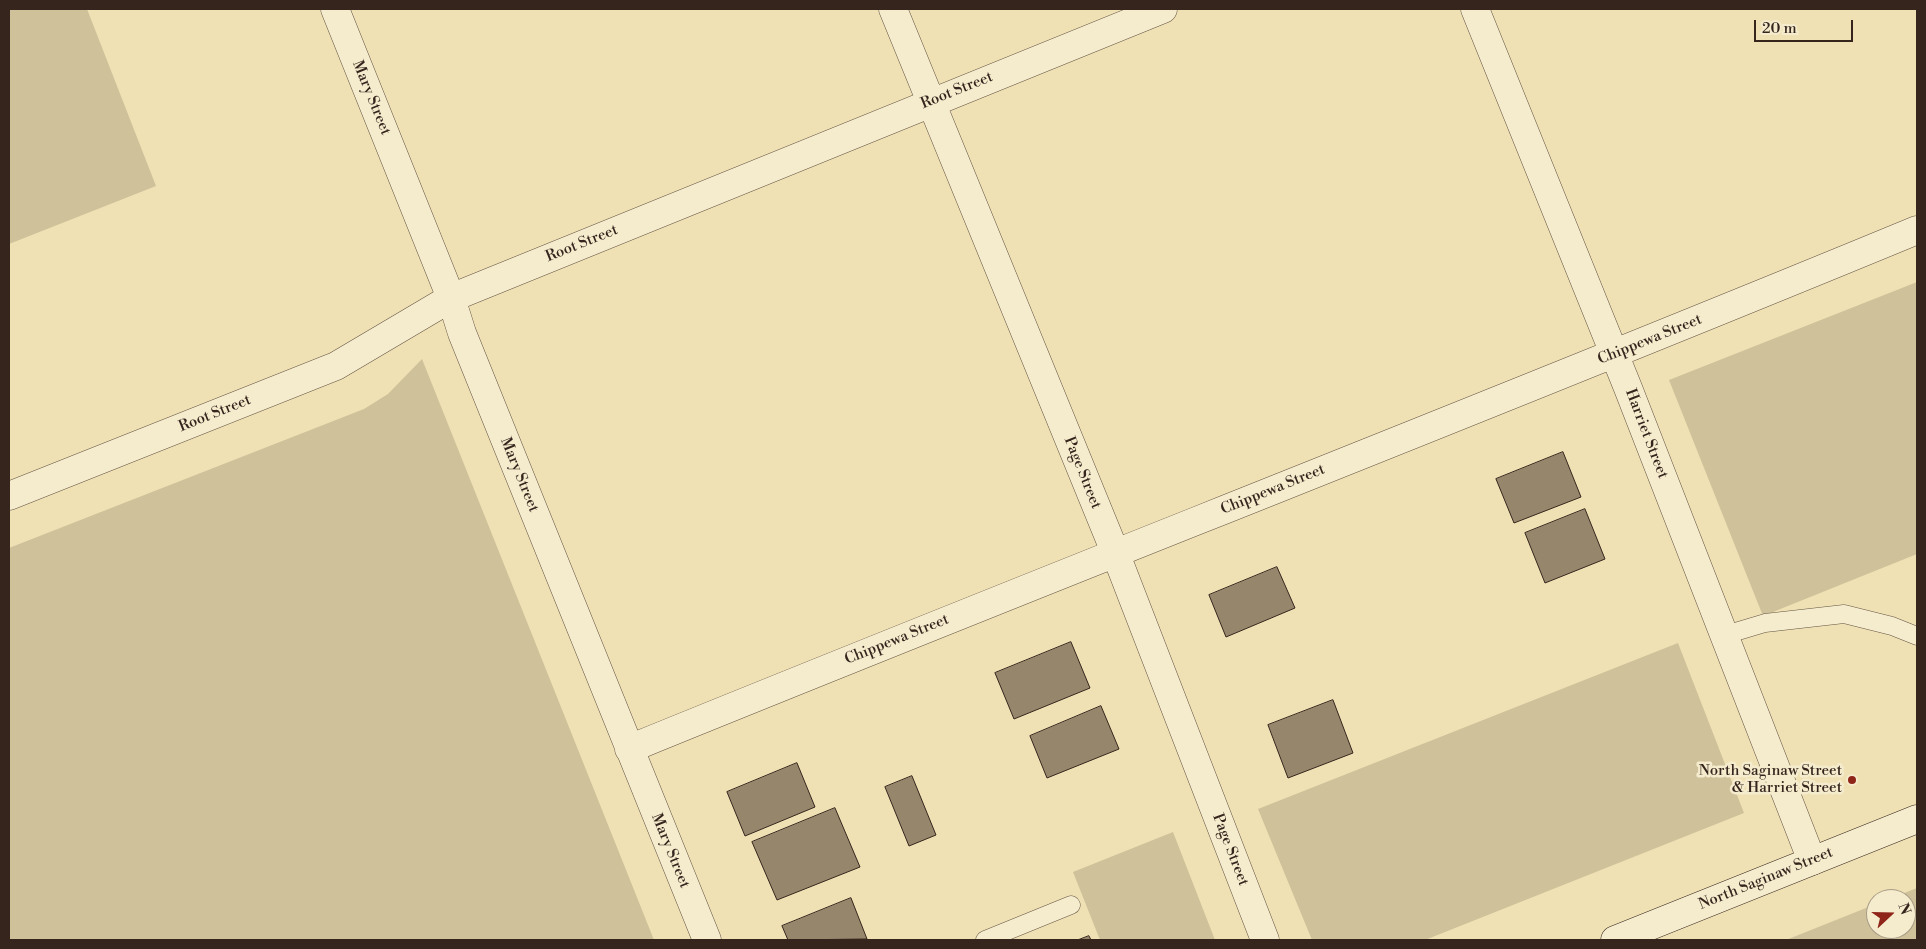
<!DOCTYPE html>
<style>
body{margin:0}
#map{position:relative;width:1926px;height:949px;overflow:hidden;background:#efe1b4;font-family:"Libre Bodoni",serif}
canvas{display:block}
.frame{position:absolute;inset:0;border:10px solid #35251d;pointer-events:none}
.north{position:absolute;left:1866px;top:889px;width:50px;height:50px;box-sizing:border-box;background:#f5ecce;border:1px solid #a89c87;border-radius:50%;rotate:69deg;font-size:14px;font-weight:700;line-height:20px;text-align:center;color:#35251d}
.north::after{content:'';display:block;margin:auto;width:18px;height:22px;background:#8f2418;clip-path:polygon(50% 0,100% 100%,50% 72%,0 100%)}
.scale{position:absolute;left:1754px;top:20px;width:99px;height:22px;box-sizing:border-box;border:2px solid #35251d;border-top:0;padding-left:6px;font-size:15px;line-height:18px;white-space:nowrap;color:#35251d;-webkit-text-stroke:4px #f5ecce;paint-order:stroke}
</style>
<div id="map">
<canvas width="1926" height="949"></canvas>
<div class="frame"></div>
<div class="north">N</div>
<div class="scale">20 m</div>
</div>
<script>
const context = document.querySelector('canvas').getContext('2d');
context.lineJoin = 'round';
function fillPath(path, color) { context.fillStyle = color; context.fill(path, 'evenodd'); }
function stroke(path, color, width, dash) { context.strokeStyle = color; context.lineWidth = width; context.lineCap = dash ? 'butt' : 'round'; context.setLineDash(dash || []); context.stroke(path); }
function label(font, color, halo, rows, align = 'center') {
  context.font = font + ' "Libre Bodoni",serif'; context.lineWidth = 5; context.setLineDash([]); context.textBaseline = 'middle'; context.strokeStyle = halo; context.fillStyle = color; for (const [text, x, y, turn = 0] of rows) {
    context.save(); context.translate(x, y); context.rotate((+turn || 0) * Math.PI / 180); context.textAlign = isNaN(turn) ? turn : align; if (halo) context.strokeText(text, 0, 0); context.fillText(text, 0, 0); context.restore();
  }
}
fillPath(new Path2D(`
 M9,9h78l69,177 -147,58z
 M1917,282v272l-154,62 -94,-236z
 M422,359l232,581h-645v-392l355,-139 24,-15z
 M1678,643l66,170 -319,127h-113l-54,-131z
 M1173,832l42,108h-115l-27,-68z
 M1917,888v52h-131l90,-36v25h30v-30h-17z`), '#cfc19a');
const building = new Path2D(`
 M1563,452l18,45 -67,26 -18,-44z
 M1585,509l20,50 -60,24 -20,-50z
 M1277,567l18,41 -69,29 -17,-42z
 M1071,642l19,46 -76,31 -19,-46z
 M1333,700l20,53 -65,25 -20,-53z
 M1101,706l18,43 -72,29 -17,-42z
 M797,763l18,44 -70,29 -18,-44z
 M912,776l24,59 -27,11 -24,-59z
 M835,808l25,59 -83,33 -25,-58z
 M851,898l16,41 -79,1 -6,-14z
 M1089,936l2,4h-13z`);
fillPath(building, '#96876c');
stroke(building, '#35251d', 1);
const lane = new Path2D(`
 M1725,635l40,-12 79,-9 48,12 25,10
 M985,940l86,-35`);
const street = new Path2D(`
 M335,9l116,289 11,35 245,607
 M893,9l222,543 150,388
 M1475,9l153,379 184,473
 M9,496l327,-130 115,-68 712,-289
 M629,749c429,-175 860,-342 1288,-519`);
const secondary = new Path2D(`
 M1615,940l302,-121`);
stroke(lane, '#645443', 19);
stroke(street, '#645443', 29);
stroke(secondary, '#35251d', 29);
stroke(lane, '#f5ecce', 18);
stroke(street, '#f5ecce', 28);
stroke(secondary, '#f5ecce', 28);
for (const [x, y, r, color] of [
 [1852,780,5,"#8f2418"]
]) { const dot = new Path2D(); dot.arc(x, y, r, 0, 2 * Math.PI); context.fillStyle = color; context.fill(dot); stroke(dot, '#f5ecce', 2); }
label('15px', '#35251d', '#f5ecce', [
 ["Root Street",957,91,-22],
 ["Mary Street",371,98,68],
 ["Root Street",582,244,-22],
 ["Chippewa Street",1650,340,-22],
 ["Root Street",215,414,-22],
 ["Harriet Street",1646,434,69],
 ["Page Street",1082,473,68],
 ["Mary Street",519,475,68],
 ["Chippewa Street",1273,490,-22],
 ["Chippewa Street",897,640,-22],
 ["Page Street",1230,850,69],
 ["Mary Street",670,851,68],
 ["North Saginaw Street",1766,879,-22]
]);
label('15px', '#35251d', '#f5ecce', [
 ["North Saginaw Street",1842,771],
 ["& Harriet Street",1842,788]
], 'right');
</script>
